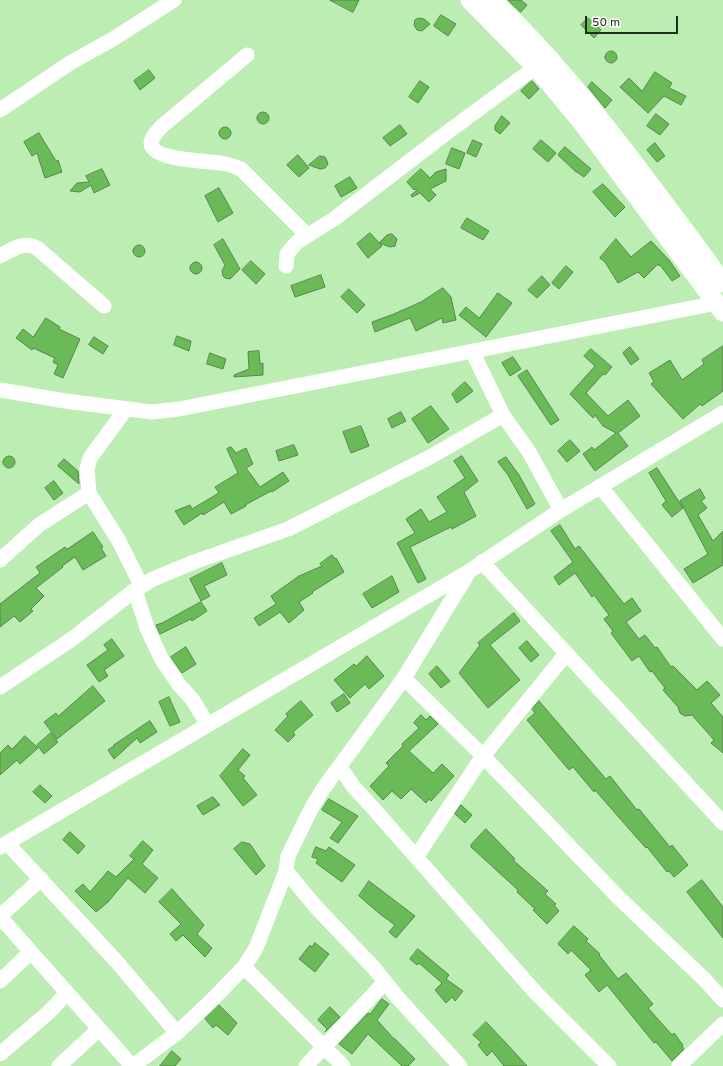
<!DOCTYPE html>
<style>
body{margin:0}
#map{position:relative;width:723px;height:1066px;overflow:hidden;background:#bcedb2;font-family:Overpass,sans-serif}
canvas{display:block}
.scale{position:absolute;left:585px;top:16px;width:93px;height:18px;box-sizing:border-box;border:2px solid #1c2f18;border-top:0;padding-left:5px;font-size:12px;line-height:14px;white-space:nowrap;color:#1c2f18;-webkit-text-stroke:3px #fefefe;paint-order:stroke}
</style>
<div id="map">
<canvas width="723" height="1066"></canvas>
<div class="scale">50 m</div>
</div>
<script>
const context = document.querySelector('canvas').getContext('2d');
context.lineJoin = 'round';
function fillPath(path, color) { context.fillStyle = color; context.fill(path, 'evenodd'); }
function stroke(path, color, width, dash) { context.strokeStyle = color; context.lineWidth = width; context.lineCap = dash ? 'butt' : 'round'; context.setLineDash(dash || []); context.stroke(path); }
const building = new Path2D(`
 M330,0h29l-6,12z
 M508,0h13l6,5 -6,7z
 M441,15l15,9 -8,12 -14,-10z
 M419,18l5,1 6,5 -8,7 -5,-1 -3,-5 1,-5z
 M588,18l13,12 -7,8 -13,-13z
 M605 57a6 6 0 1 1 12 0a6 6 0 1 1-12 0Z
 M149,70l6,8 -15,12 -6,-9z
 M655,72l17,11 -3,5 17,8 -5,9 -17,-9 -16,17 -28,-26 9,-9 13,13z
 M420,81l9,6 -11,16 -9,-6z
 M532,81l7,8 -10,10 -8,-8z
 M592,82l20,18 -7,8 -17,-21z
 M257 118a6 6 0 1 1 12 0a6 6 0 1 1-12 0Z
 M656,114l13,10 -9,11 -13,-9z
 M502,116l8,7 -10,11 -5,-4v-4z
 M400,125l7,9 -17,12 -7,-8z
 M219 133a6 6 0 1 1 12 0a6 6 0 1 1-12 0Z
 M39,133l17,28 2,-1 4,12 -17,6 -8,-25 -5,3 -8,-14z
 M473,140l9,4 -6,13 -9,-4z
 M541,140l15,13 -8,9 -15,-13z
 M655,143l10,13 -8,6 -10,-12z
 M565,147l26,22 -7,8 -9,-6 -17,-16z
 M452,148l13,5 -6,16 -13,-5z
 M298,155l11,13 -10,9 -12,-12z
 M320,156l5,1 2,4 1,3 -3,4 -5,1 -11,-4z
 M102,169l8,16 -16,8 -3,-8 -11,7 -10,-1 7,-8 12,-1 -3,-6z
 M421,169l9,9 6,-6 10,-3v12l-16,8 6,6 -7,7 -9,-9 -8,4 -1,-2 6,-5 -2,-1 -1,1 -7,-8z
 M350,177l7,11 -16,9 -6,-11z
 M603,184l22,23 -10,10 -22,-25z
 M219,188l14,25 -15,9 -13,-26z
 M467,218l22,13 -6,9 -22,-12z
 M370,233l12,13 -14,12 -11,-14z
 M392,234l5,5 -2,7 -5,1 -11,-4 8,-8z
 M223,239l17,30 -10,10 -5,-1 -2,-2 -1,-5 3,-6 -11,-20z
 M616,239l15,18 20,-16 18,19 11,16 -8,5 -12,-16 -1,1 -1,-2 -14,14 -6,-6 -20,11 -13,-21 -5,-4z
 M133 251a6 6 0 1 1 12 0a6 6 0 1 1-12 0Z
 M251,261l14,13 -9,10 -14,-14z
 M190 268a6 6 0 1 1 12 0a6 6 0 1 1-12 0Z
 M566,266l7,6 -14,17 -7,-6z
 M321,275l4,12 -30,10 -4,-11z
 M542,276l8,9 -13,13 -9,-8z
 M443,288l8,9 5,23 -13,3 -1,-5 -26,13 -6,-13 -35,14 -3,-10 22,-8 27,-12z
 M349,289l16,16 -8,8 -16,-16z
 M498,293l14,10 -26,34 -27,-22 7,-8 13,11z
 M46,318l14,9 -1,2 21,10 -17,39 -9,-4 4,-9 -5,-3 2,-4 -22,-10 -1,2 -16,-12 7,-9 10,8z
 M177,336l14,5 -2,10 -15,-6z
 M94,337l14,9 -5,8 -14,-9z
 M723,346v45l-21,15 -2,-2 -17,15 -32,-35 3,-2 -5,-9 21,-13 12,20 22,-16 -2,-4z
 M630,347l9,12 -8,6 -8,-12z
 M591,349l21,18 -7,8 -2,-1 -17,19 22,23 20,-16 12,16 -22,17 10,13 -33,25 -12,-17 9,-7 2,3 22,-17 -13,-7 -8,-11 -2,3 -23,-24 25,-28 -11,-10z
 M259,351l1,13 3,-1v12l-29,2v-2l15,-6 -1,-17z
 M210,353l16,6 -3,10 -16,-5z
 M513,357l8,12 -11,7 -8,-13z
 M527,370l32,50 -8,5 -33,-49z
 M465,382l8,9 -16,12 -5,-9z
 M431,406l18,23 -21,14 -16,-24z
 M401,412l5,9 -14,7 -4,-9z
 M361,426l8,20 -18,7 -8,-21z
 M570,440l10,11 -13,11 -9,-11z
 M294,445l4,10 -19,6 -3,-10z
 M231,447l5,6 10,-5 7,16 -7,4 14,19 23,-15 6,9 -17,11 -1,-1 -26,14 1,1 -15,8 -7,-12 -21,13 -1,-2 -18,12 -9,-14 15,-6 2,4 27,-16 -4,-6 23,-14 -11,-24z
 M3 462a6 6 0 1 1 12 0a6 6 0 1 1-12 0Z
 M462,456l16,25 -14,11 12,24 -24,13 -1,-2 -41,20 16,32 -8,4 -21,-40 18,-10 -9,-14 15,-10 8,13 18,-10 -10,-15 28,-19 -11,-17z
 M506,457l13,18 16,29 -8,5 -19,-34 -10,-13z
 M64,459l14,12 1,13 -21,-18z
 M657,468l26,40 -11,9 -10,-12 4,-4 -17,-28z
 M54,481l9,12 -9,7 -9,-12z
 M700,489l5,9 -4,3 6,7 -9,7 15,26 10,-10v34l-30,18 -9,-14 24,-15 -28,-53z
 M560,525l15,24 4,-3 45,58 8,-6 9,13 -15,11 13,17 6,-4 10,13 2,-1 14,20 2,-1 24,24 10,-9 13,14 -9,8 12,14v36l-12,-10 3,-3 -22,-25 -7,1 -5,-3 -2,-6 -15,-17 2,-2 -13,-17 -2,1 -11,-16 -7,5 -21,-28 2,-2 -9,-12 5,-4 -15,-20 -2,2 -17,-24 -16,12 -5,-8 19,-15 -22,-31z
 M93,532l10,15 -2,1 5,8 -23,14 -8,-13 -13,9 1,1 -27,21 8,8 -13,13 2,2 -13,11 -6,-6 -14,11v-23l40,-31 -4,-6 29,-20 2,2z
 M332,555l3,4 1,-1 8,14 -32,20 1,1 -14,9 5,8 -15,13 -9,-11 -21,14 -5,-8 22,-14 -5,-8 28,-20 23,-10 -2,-2z
 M222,563l5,12 -23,11 6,10 -9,5 -11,-22z
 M392,576l7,16 -27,16 -9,-14z
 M201,602l6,9 -15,10 -1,-2 -31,15 -4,-9 6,-2z
 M514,613l6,8 -30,24 30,35 -32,28 -29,-35 21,-28 -2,-2z
 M112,639l12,17 -20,14 4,6 -9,6 -12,-17 21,-15 -4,-5z
 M527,641l12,14 -8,7 -12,-14z
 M186,647l10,17 -14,9 -11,-16z
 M367,656l17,20 -15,13 -4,-5 -15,14 -16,-18 20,-16 2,2z
 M437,666l13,15 -9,7 -12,-14z
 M93,686l12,15 -48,38 -13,-17 12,-9 2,3z
 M344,694l6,9 -13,9 -6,-9z
 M169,697l11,25 -10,4 -11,-24z
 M301,701l12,14 -20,17 2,3 -7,7 -13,-12 13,-14 -2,-2z
 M539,701l67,78 4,-3 27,34 2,-1 31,38 2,-2 16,20 -14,12 -5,-6 -2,1 -20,-25 -1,1 -9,-10 -42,-48 -1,2 -21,-25 -4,3 -42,-50 8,-7 -3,-4z
 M421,715l5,5 4,-4 8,8 -29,27 24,22 9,-9 12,12 -23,25 -2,-2 -3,4 -15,-14 -10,10 -9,-8 -9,9 -13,-14 19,-20 -3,-3 17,-17 -1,-2 17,-16 -5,-5z
 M150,721l7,11 -17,11 -3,-5 -23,21 -6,-9 7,-5h-1z
 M51,733l7,9 -14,12 -7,-9z
 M25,736l13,12 -18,16 -3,-4 -17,15v-22l8,-8 4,4z
 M243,749l7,6 -12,15 7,6 -2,2 14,17 -14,11 -23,-30z
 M40,785l12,11 -7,7 -12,-11z
 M213,797l7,8 -17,10 -6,-9z
 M329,799l29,17 -20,27 -8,-5 12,-16 -20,-12z
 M461,805l11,10 -7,8 -10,-9z
 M486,829l29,30 -2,1 35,31 -3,3 11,10 -2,1 5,6 -12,13 -14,-14 2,-1 -18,-17 1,-2 -47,-43v-2z
 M70,832l15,14 -7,8 -15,-14z
 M143,841l10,9 -11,14 16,14 -13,15 -17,-15 -20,24 -12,10 -21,-21 8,-7 7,8 18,-21 8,6 18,-18 -4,-3z
 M242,842l8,2 15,22 -9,9 -22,-26z
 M316,847l10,4 3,-4 26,18 -13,17 -26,-19 2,-4 -6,-2z
 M702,880l21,27v31l-36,-46z
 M369,881l46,35 -19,22 -7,-6 6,-7 -15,-11 -21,-18z
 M172,889l32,36 -7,9 15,14 -7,9 -22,-22 -7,6 -6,-7 11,-10 -22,-22z
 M574,926l14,13 -2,2 14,13 -1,1 19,24 8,-6 27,31 -5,4 24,27 2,-2 9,12 -1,1 2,3 -12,12 -16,-19 -2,1 -47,-58 -8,7 -14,-17 6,-5 -20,-20 -3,4 -10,-10z
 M315,943l14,11 -14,18 -16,-13 11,-14 2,2z
 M418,949l31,26 -3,4 17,12 -8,10 -3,-4 -6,6 -11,-13 7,-7 -23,-20 -2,2 -7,-6z
 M382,999l7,5 -12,16 17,19v-1l21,21 -7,7h-6l-34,-32 -16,20 -13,-10 29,-31 2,1z
 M219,1005l18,18 -9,12 -12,-10 -3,3 -8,-9z
 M330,1007l10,10 -15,15 2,-3 -9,-9z
 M486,1022l19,20 22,24h-23l-12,-15 -5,5 -9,-11 3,-3 -8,-7z
 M172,1051l9,8 -6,7h-15z`);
fillPath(building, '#6abb57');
stroke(building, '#58854f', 1);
stroke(new Path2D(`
 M247,55l-86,72c-3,4 -10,10 -10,16 0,18 62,18 75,21 5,1 10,3 15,5l66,66
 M0,110l70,-47 43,-24 61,-39
 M0,256c13,-7 24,-15 37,-8l67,58
 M286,266l1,-12 10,-12 37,-23 111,-85 99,-73
 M472,351l31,64 26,37 32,58
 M0,390l65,11 87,11 27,-3 538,-106
 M126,409l-36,49 -3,11 2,24 30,48 22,44
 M600,486l123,153
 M0,560l39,-35 31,-20 19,-12
 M482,562l241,261
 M135,590l12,38 15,32 18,26 12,13 16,26
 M404,678l79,78 135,141 86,82 19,21
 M0,687l72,-48 63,-49 18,-11 41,-17 94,-33 142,-72 73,-42
 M340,767l13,19 20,22 162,184 74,74
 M7,843l110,119 60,71
 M0,847l468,-275 93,-62 162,-97
 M416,857l67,-101 83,-102
 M286,871l30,36 58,61 24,30 62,68
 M0,916l41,-37
 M0,917l132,149
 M244,967l99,99
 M0,981l31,-29
 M0,1054l49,-42 18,-19
 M59,1066l40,-37
 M133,1066l44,-33 35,-33 32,-33 12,-19 30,-77 2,-15 23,-47 12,-20 81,-111 63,-103
 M306,1066l79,-84
 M679,1066l44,-42`), '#fff', 15);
stroke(new Path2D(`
 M470,0l66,67 45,54 142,191
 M492,0c53,49 98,106 142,163 30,40 60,79 89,120`), '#fff', 19);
</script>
